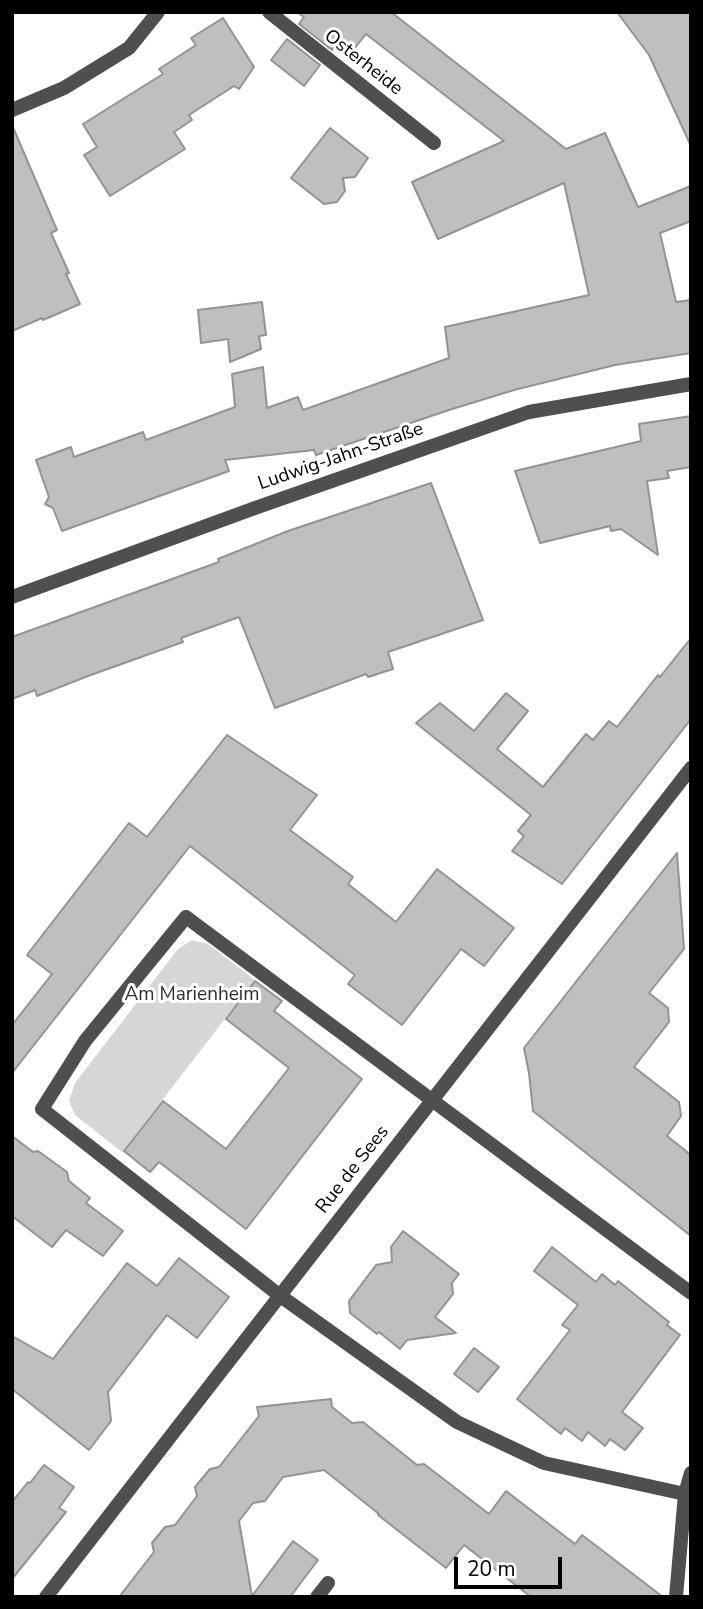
<!DOCTYPE html>
<meta charset="utf-8">
<style>
body{margin:0}
#map{position:relative;width:703px;height:1609px;overflow:hidden;background:#fff;font-family:"Nunito Sans",sans-serif}
canvas{display:block}
.frame{position:absolute;inset:0;border:14px solid #000;pointer-events:none}
.scale{position:absolute;left:454px;top:1557px;width:108px;height:32px;box-sizing:border-box;border:4px solid #000;border-top:0;padding-left:9px;font-size:21px;line-height:24px;white-space:nowrap;color:#000;-webkit-text-stroke:5px #fff;paint-order:stroke}
</style>
<div id="map">
<canvas width="703" height="1609"></canvas>
<div class="frame"></div>
<div class="scale">20 m</div>
</div>
<script>
const context = document.querySelector('canvas').getContext('2d');
context.lineJoin = 'round';
function fillPath(path, color) { context.fillStyle = color; context.fill(path, 'evenodd'); }
function stroke(path, color, width, dash) { context.strokeStyle = color; context.lineWidth = width; context.lineCap = dash ? 'butt' : 'round'; context.setLineDash(dash || []); context.stroke(path); }
function label(font, color, halo, rows, align = 'center') {
  context.font = font + ' "Nunito Sans",sans-serif'; context.lineWidth = 6; context.setLineDash([]); context.textBaseline = 'middle'; context.strokeStyle = halo; context.fillStyle = color; for (const [text, x, y, turn = 0] of rows) {
    context.save(); context.translate(x, y); context.rotate((+turn || 0) * Math.PI / 180); context.textAlign = isNaN(turn) ? turn : align; if (halo) context.strokeText(text, 0, 0); context.fillText(text, 0, 0); context.restore();
  }
}
fillPath(new Path2D(`
 M192,940l16,4 47,36 -133,172 -47,-37 -6,-14 6,-18 103,-134z`), '#d6d6d6');
const building = new Path2D(`
 M297,12h94l175,137 39,-16 33,74 53,-21v35l-31,12 16,69 15,-2v53l-76,12 -101,25 -65,20 -133,45 -2,-5 -89,10 4,11 -167,60 -9,-23 -8,-4 4,-7 -13,-37 35,-13 3,10 69,-25 3,8 89,-33 -3,-33 31,-7 4,41 31,-11 5,13 146,-52 -4,-31 144,-32 -25,-112 -126,56 -26,-57 92,-41 -138,-107 -16,20 -13,-10 -5,6 -33,-26 5,-7z
 M617,12h74v134l-42,-91z
 M223,18l31,49 -15,22 -5,-3 -45,29 3,5 -18,12 11,17 -75,47 -26,-41 13,-8 -14,-23 80,-50 -4,-5 37,-24 -5,-7z
 M287,39l33,26 -16,21 -33,-26z
 M12,125l45,105 -6,3 18,40 -3,1 14,30 -37,16 -1,-2 -30,13z
 M330,128l38,30 -13,19 -12,1 2,13 -8,11 -13,2 -33,-26z
 M262,302l4,33 -7,1 2,13 -31,13 -2,-23 -27,4 -3,-33z
 M691,416v51l-24,4 2,7 -22,3 11,74 -37,-26 -10,2 -1,-5 -70,17 -25,-72 126,-30 -2,-17z
 M431,483l52,137 -95,32 5,17 -25,8 -2,-3 -91,34 -36,-91 -58,21 2,4 -95,34 -51,20 -2,-6 -23,9v-62l207,-75 -1,-3 70,-28z
 M691,638v81l-129,165 -50,-33 12,-15 -6,-5 13,-16 -115,-92 24,-20 34,28 32,-38 22,18 -31,38 46,38 43,-53 7,6 16,-19 8,6 41,-52 2,2z
 M227,735l90,60 -27,35 63,47 -5,7 48,38 41,-53 77,59 -30,38 -23,-17 -59,76 -54,-41 7,-9 -165,-129 -178,227v-48l40,-51 -25,-19 102,-132 18,14z
 M677,853l7,96 -35,44 19,15 1,14 -35,45 45,35 2,14 -14,20 24,19v81l-158,-125 -4,-38 -5,-25z
 M255,981l27,20 -8,10 88,68 -116,150 -87,-67 -9,10 -26,-21 39,-50 63,48 63,-81 -63,-49z
 M12,1136l21,16 5,-1 29,21 2,9 21,17 -4,5 37,28 -20,25 -37,-26 -14,17 -40,-31z
 M403,1231l56,43 -7,9 1,11 -18,23 21,16 -49,7 -7,9 -21,-17 -2,2 -27,-21 -1,-12 27,-36 16,-3 -1,-15z
 M552,1247l44,35 6,-8 13,11 3,-4 51,41 -2,3 13,10 -58,77 21,16 -18,22 -15,-11 -5,7 -17,-14 -6,9 -17,-13 -4,6 -44,-35 53,-69 -8,-5 16,-20 -44,-34z
 M179,1258l50,39 -32,41 -30,-23 -59,77 3,29 -22,29 -77,-61v-53l41,23 74,-96 30,23z
 M474,1348l25,19 -21,25 -24,-18z
 M331,1399l1,8 20,16 11,-1 54,43 7,-1 65,50 17,-23 69,53 7,-9 81,62h-132l-67,-52 -18,23 -68,-53 1,-1 -55,-44 -41,7 -18,24 -12,2 -14,18 13,75 41,-55 25,19 -28,37h-171l35,-45 -2,-9 13,-16 10,-2 22,-29 -2,-9 15,-18 9,-2 40,-51 -2,-9z
 M44,1465l30,22 -15,21 7,4 -54,67v-77l16,-20 2,1z`);
fillPath(building, '#bfbfbf');
stroke(building, '#939393', 2);
stroke(new Path2D(`
 M317,1597l11,-14`), '#4f4f4f', 14);
stroke(new Path2D(`
 M269,12l165,131
 M12,110l52,-22 65,-40 29,-36
 M12,597l243,-89 274,-96 162,-28
 M685,1494l-141,-31 -87,-41 -178,-127 -237,-186 43,-68 101,-124 505,376
 M46,1597c214,-277 430,-552 645,-829
 M676,1597l9,-103 6,-21`), '#4f4f4f', 14);
label('19px', '#000', '#fff', [
 ["Osterheide",363,63,38],
 ["Ludwig-Jahn-Straße",341,457,-19],
 ["Rue de Sees",353,1170,-52]
]);
label('19px', '#2d2d2d', '#fff', [
 ["Am Marienheim",192,995]
]);
</script>
